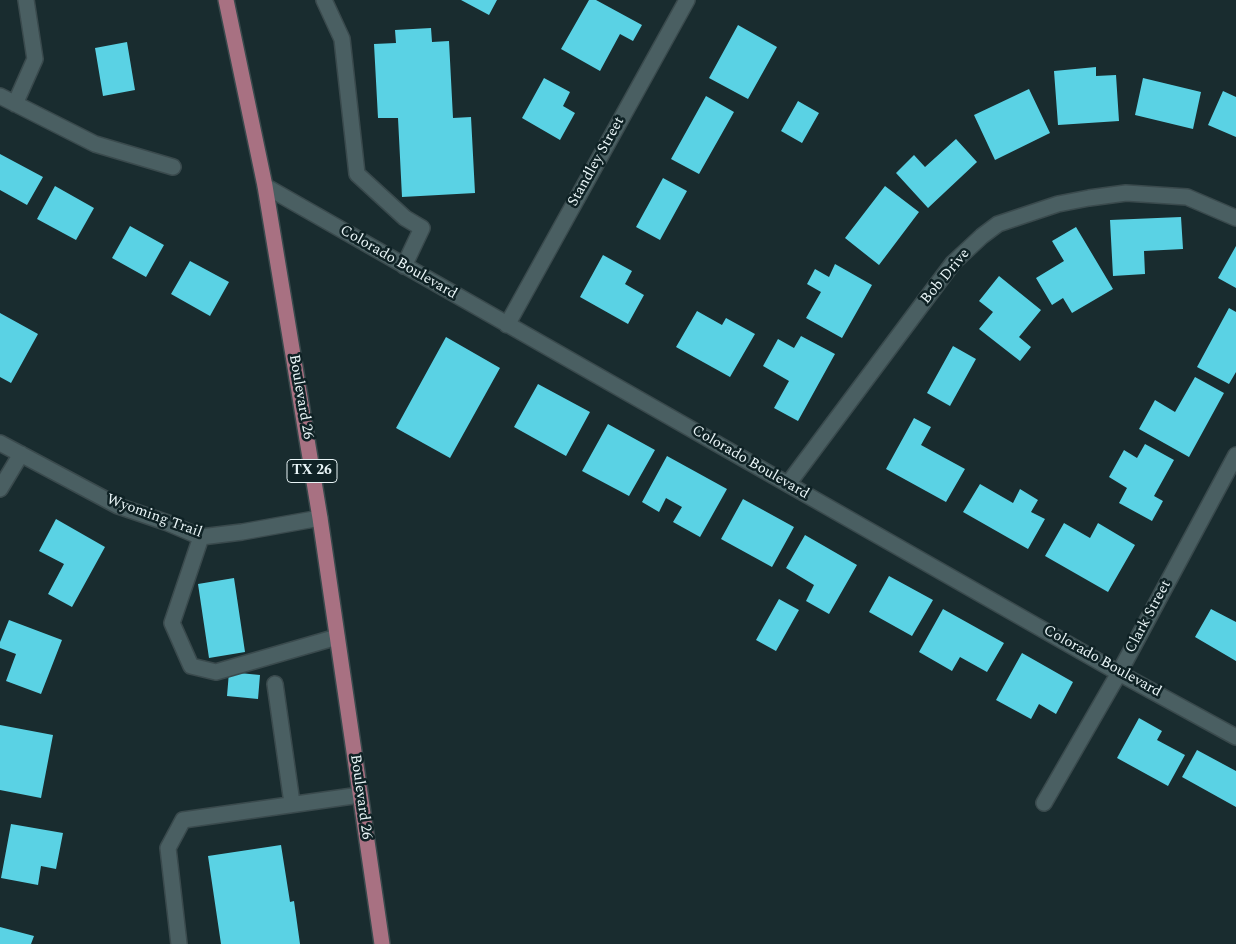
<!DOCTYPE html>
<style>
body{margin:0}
canvas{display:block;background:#192c2f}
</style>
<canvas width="1236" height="944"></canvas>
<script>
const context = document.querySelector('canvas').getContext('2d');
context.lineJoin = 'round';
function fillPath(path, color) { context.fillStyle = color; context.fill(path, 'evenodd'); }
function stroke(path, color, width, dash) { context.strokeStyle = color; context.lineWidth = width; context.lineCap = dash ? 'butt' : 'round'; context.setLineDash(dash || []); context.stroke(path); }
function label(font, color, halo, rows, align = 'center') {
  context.font = font + ' Spectral,serif'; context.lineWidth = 5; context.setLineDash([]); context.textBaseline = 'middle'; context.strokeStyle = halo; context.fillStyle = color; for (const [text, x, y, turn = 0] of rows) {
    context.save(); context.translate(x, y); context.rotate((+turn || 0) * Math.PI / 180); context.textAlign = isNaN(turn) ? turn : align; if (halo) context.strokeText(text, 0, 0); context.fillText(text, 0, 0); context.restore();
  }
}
fillPath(new Path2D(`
 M461,0h36l-8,15z
 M589,0h7l46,25 -9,16 -13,-7 -20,37 -39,-22z
 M738,25l39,22 -29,52 -39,-21z
 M431,28l1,14 17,-1 4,77 18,-1 4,76 -73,4 -4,-79h-20l-4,-74 22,-1 -1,-13z
 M127,42l8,48 -32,6 -8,-48z
 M1096,67v9l20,-1 3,46 -61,4 -4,-54z
 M544,78l26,14 -7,14 12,7 -15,27 -38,-22z
 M1143,78l58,14 -8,37 -58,-14z
 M1029,89l21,44 -55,27 -21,-45z
 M1223,91l13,6v40l-28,-12z
 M706,96l28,16 -35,62 -28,-15z
 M798,101l21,12 -17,30 -21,-12z
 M956,139l21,23 -49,46 -32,-35 18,-18 11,12z
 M0,154l43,23 -16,28 -27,-15z
 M663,178l24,13 -27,49 -24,-13z
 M55,186l39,22 -18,32 -39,-21z
 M885,186l34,26 -40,53 -34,-27z
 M1181,217l2,32 -39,2 1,23 -32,2 -3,-56z
 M130,226l34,19 -18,32 -34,-19z
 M1076,227l37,62 -41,24 -9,-15 -11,7 -16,-27 28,-17 -12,-20z
 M1236,246v42l-18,-10z
 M603,255l29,16 -7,13 19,11 -16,29 -48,-27z
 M190,261l39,21 -19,34 -39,-22z
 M835,264l37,21 -30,53 -36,-20 15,-26 -14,-8 8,-15 14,8z
 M999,276l42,34 -22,27 12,10 -11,14 -41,-32 14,-17 -14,-11z
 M1229,308l7,4v60l-7,12 -32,-17z
 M697,311l25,14 4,-7 29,16 -25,43 -54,-30z
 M0,313l38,21 -27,49 -11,-6z
 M801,336l34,18 -37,67 -24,-13 15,-27 -26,-15 15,-27 16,9z
 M446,337l54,31 -50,90 -54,-30z
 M953,346l23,13 -26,47 -23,-13z
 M1195,377l29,16 -35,64 -50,-28 16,-29 20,12z
 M538,384l52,28 -24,44 -52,-29z
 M914,418l17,9 -10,18 44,24 -19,33 -60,-33z
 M608,424l47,26 -26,46 -47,-25z
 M1145,444l29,16 -20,36 9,5 -11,20 -33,-18 8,-15 -18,-11 15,-27 13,8z
 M667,456l60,33 -27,48 -27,-15 9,-15 -16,-9 -7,14 -17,-10z
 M980,484l33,19 7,-14 18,11 -7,12 14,7 -17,30 -65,-37z
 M743,499l51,28 -22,40 -51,-28z
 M56,519l49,28 -33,60 -24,-13 16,-30 -25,-13z
 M1064,523l26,15 8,-15 37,22 -27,47 -63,-36z
 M805,535l52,30 -28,49 -23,-13 8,-16 -28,-17z
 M889,576l44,24 -21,36 -43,-24z
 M234,578l11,74 -36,6 -11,-74z
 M779,599l20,11 -23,41 -20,-11z
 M943,609l61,34 -17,29 -27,-15 -8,14 -33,-19z
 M1211,609l25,13v39l-41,-24z
 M9,620l53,20 -21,54 -35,-13 10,-27 -16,-6v-6z
 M1022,653l51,29 -17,32 -17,-10 -8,15 -35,-19z
 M229,672l31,3 -2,24 -31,-3z
 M1139,718l23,13 -5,9 28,15 -17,31 -51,-28z
 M0,725l53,10 -12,63 -41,-8z
 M1197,750l39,21v36l-54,-30z
 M11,824l52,9 -7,36 -15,-3 -3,19 -37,-7z
 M281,845l9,57 4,-1 6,43h-79l-13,-88z
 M0,927l34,9 -3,8h-31z`), '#5ad2e4');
const minor = new Path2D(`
 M324,0l18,39 15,135 48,44 17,10 -18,38
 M0,96l95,48 78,23
 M15,104l20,-45 -9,-59
 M265,186l854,487 117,64
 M507,325l180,-325
 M0,443l118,63 50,17 33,14 41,-5 78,-14
 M788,484l165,-221 29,-27 16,-12 60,-20 31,-6 37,-5 61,4 49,21
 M0,489l21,-35
 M201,537l-29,86 19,43 25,6 121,-35
 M275,684l17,119
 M1044,803l75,-130 117,-218
 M179,944l-11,-96 15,-28 177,-25`);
const major = new Path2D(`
 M226,0l39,186 55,332 62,426`);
stroke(minor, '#3a4a4d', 18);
stroke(major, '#3a4a4d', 18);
stroke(minor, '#4a5f62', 15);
stroke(major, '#a87182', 15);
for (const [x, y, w] of [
 [312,471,50]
]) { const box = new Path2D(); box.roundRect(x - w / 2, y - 11.5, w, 23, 4); context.fillStyle = '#0f2225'; context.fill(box); stroke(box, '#e9f5f7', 1); }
label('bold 14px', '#e9f5f7', null, [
 ["TX 26",312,471]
]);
label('15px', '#e9f5f7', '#0f2225', [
 ["Standley Street",597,162,-61],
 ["Colorado Boulevard",398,263,30],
 ["Bob Drive",946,277,-50],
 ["Boulevard 26",300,397,80],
 ["Colorado Boulevard",750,463,30],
 ["Wyoming Trail",154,517,20],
 ["Clark Street",1149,617,-62],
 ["Colorado Boulevard",1102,662,29],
 ["Boulevard 26",360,797,82]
]);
</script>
